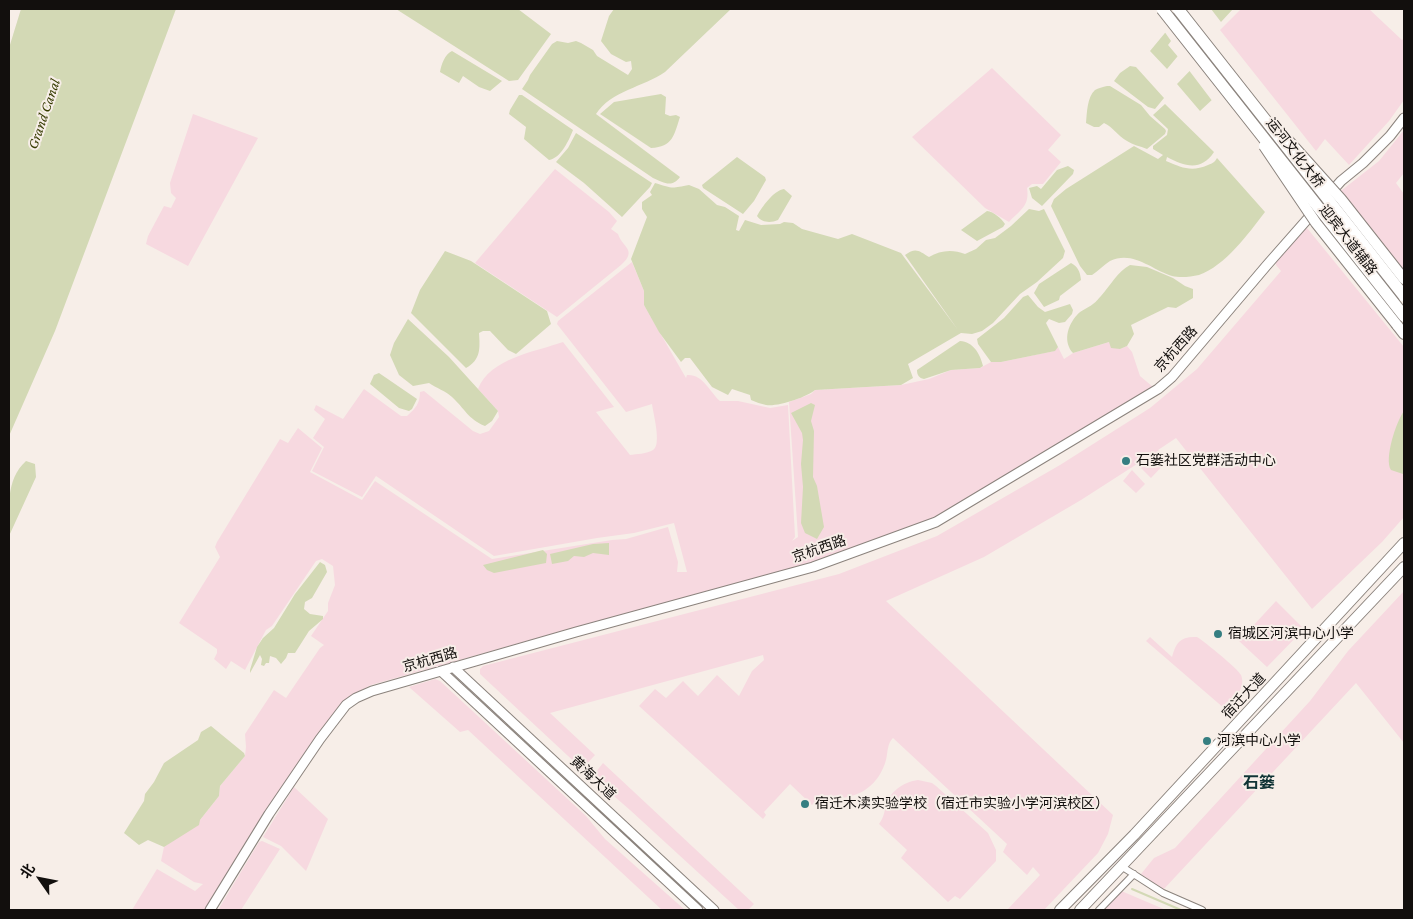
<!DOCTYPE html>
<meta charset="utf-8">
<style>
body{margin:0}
#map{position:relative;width:1413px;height:919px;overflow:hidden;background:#f7eee8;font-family:"Crimson Pro","Noto Sans SC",serif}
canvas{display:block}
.frame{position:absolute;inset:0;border:10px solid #120f0d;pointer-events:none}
.north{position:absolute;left:15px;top:854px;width:50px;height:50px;-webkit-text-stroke:4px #f7eee8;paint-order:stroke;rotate:303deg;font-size:14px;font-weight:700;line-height:20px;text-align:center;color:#120f0d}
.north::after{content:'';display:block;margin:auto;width:18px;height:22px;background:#120f0d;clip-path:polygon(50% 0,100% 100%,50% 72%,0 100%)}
</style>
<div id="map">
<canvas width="1413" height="919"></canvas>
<div class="frame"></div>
<div class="north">北</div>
</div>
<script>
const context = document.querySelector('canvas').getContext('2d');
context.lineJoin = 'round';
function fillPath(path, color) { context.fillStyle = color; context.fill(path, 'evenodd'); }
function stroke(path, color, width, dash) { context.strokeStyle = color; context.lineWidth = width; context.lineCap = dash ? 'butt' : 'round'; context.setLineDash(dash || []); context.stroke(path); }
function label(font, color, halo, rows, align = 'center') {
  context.font = font + ' "Crimson Pro","Noto Sans SC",serif'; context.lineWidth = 4; context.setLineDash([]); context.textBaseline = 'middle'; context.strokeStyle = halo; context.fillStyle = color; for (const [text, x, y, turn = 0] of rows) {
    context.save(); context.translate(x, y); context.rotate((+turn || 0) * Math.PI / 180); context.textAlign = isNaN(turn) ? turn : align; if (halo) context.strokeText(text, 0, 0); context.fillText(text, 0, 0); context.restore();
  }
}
fillPath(new Path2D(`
 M1241,9h128l33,31 2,-2v62l-15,21 -40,44 -24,-26 -9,12 -96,-121z
 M992,68l69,67 -13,15 13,12 -18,22h-11l-5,4c3,18 -7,22 -18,34l-24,-14 -73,-71z
 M193,114l65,24 -70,128 -42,-22 2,-8 16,-30 7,2 5,-10 -5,-5 -1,-10z
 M1404,130v43l-8,10 8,11v86l-67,-86 42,-33z
 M555,169l54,43 8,9 -6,8 7,5c4,13 20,16 3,31l-64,52 -82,-54z
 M1307,228l97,119v170l-22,25 -70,67 -136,-171 -18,12 9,11 -16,17 -14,-14 -56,36 -97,57 -98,44 227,214 -5,19 -10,19 -54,57h-37l33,-35 -7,-8 -6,8 -24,-23 4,-8 -114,-106c-6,6 -5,14 -7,22 -7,25 -27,39 -52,38l-10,11 -8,-8 -4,4 -22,-21 -26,28 2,3 -3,4 -124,-113 16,-17 11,9 17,-17 15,15 19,-21 22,21 13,-25 12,-11 -1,-5 -213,58 45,42 -13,14 -102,-95v-5l3,-3 356,-92 98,-38 123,-71 90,-57 47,-39 84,-98 -5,-6v-5l27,-29z
 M632,262l12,29v14l42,73 1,-3c16,-1 22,16 33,26h18l32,7 18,-3 7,132 -3,4 6,-4 -9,-135 22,-8 4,-4 86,-5 28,-6 22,-9 29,-2 11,-6h10l53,-11 4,-4 6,12 9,-6 36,-11 11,7 7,-3 5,6 8,24 13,11 -214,130 -137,50 -240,64 -191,54 -17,9 -16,15 -131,201h-75l25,-41 38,22 8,-7 -9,-2 -33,-21 3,-14 36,-27 19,-24 1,-10 25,-30 1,-9 -1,-13 29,-44 12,8 34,-50 4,-3 -13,-9 17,-25v-8l7,-18 -2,-19 -11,-7 -6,2 -44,65 -6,4 -21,40 -14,-9 -5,8 -12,-10 3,-6v-4l-38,-26 41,-66 -5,-10 2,-5 63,-103 8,4 10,-15 24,20 -12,24 52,28 13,-19 117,78 120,-19 14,-1 42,-12 10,35 -1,10h10l-13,-49 -40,10 -37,5 -103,18 -118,-80 -14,21 -50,-26 12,-24 -11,-9 12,-19 -11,-9 2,-5 27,14 21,-30 37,27h6c9,-8 13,-13 13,-24l4,-1 49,40 7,3 9,-3 10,-14 -1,-6 -20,-22c12,-31 57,-37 85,-47l51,65 -18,5 34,43c6,-1 17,-1 23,-5 9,-5 0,-37 -1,-46l-26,8 -69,-88 1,-3z
 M1132,470l13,14 -9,9 -13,-12z
 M1404,591v152l-48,-60 -193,207 -22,-16 13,-16 21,-10 135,-147 38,-50z
 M1276,601l28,28 -37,38 -28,-26z
 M1150,637l22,20c4,-15 9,-21 25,-20 7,4 41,32 44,38 5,12 -5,24 -16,28l3,3 -3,3 -79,-68z
 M435,679l5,2 146,135 19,23 80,71h-23l-194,-180 -8,2 -51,-45z
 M603,763l151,141 -6,6h-9l-109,-100 -38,-33z
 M918,780l14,3 4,3 52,47 8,17v11l-36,38 -5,-3 -7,6 -47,-44 6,-8 -28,-26c5,-7 5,-11 7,-19 4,-14 18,-23 32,-25z
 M294,787l34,32 -22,52 -25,-25 -18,-9z
 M262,841l18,8 -39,61h-23l41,-68z
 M1119,890l47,20h-66z`), '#f7d9e0');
fillPath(new Path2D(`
 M21,9h155l-121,322 -46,105v-388z
 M396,9h122l33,25 -33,46 -9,1z
 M614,9h117l-66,63c-22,15 -54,19 -69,42l84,63c-8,11 -16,6 -27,1l-131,-89 6,-9 2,-5 22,-31 5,-3 11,2 8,-2 5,2 12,7 4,6 31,19 4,-6 -1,-8 -5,1 -15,-8 -10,-13 8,-25z
 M1211,9h22l-12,13z
 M1179,16l18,17 -30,36 -17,-18z
 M452,51l50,30 -12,10 -11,-4 -16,-11 -4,7 -19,-11c1,-7 5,-18 12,-21z
 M1208,52l6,46 -14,13 -23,-27z
 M1130,66l6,1 28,31 -9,11 -7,-2 -34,-26 6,-8z
 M1107,86h3l31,19 9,11 15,13 1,2 -1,3 -18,15c-7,-3 -14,-4 -20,-8 -9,-5 -14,-14 -23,-18l-5,4h-5l-8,-4c1,-10 1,-26 9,-33 3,-2 8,-3 12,-4z
 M661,94l5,3 -1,17 5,2 6,-1 4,2c-6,18 -7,30 -29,31l-51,-34 14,-12z
 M519,95h3l51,35c-4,10 -12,28 -24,30l-25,-21 2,-12 -17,-13 1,-4z
 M1165,104l49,48c-13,20 -30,14 -47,5l-1,4c16,7 26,11 42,4 5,-2 7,-3 9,-7l48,54c-16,21 -40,54 -66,63 -9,2 -19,3 -27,1 -20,-6 -39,-26 -62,-15 -6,4 -12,10 -18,14h-5l-7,-9 -29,-60 3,-7 12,-10 68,-43 24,13 5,-4 -10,-6v-3l14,-11 1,-6 -15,-14z
 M576,133l76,50 -2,4 -28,30 -38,-34 -28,-21 12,-14z
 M737,157l28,20 1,3 -12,21 -11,13 -40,-26 -1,-3z
 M1068,166l6,4 -1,4 -31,32 -10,-8 -3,-10 8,-2 4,3 16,-19z
 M655,183c17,5 15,6 34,2l10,4 18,16 8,2 14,9 -3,14 3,1 6,-11 16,5 19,-1 4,-2 9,1 9,6 36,10 14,-5 49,19 57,77 -53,-75c11,-8 14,-4 24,2 11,-7 24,-8 36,-3l11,-5 10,-9 9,-2 16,-12 18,-17 10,2 5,-2 21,42 -2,7 -26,24 -17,12 -27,29 -11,8 -10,3 -11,-1 -53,31 5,14 -12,7 -86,5c-8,7 -37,17 -49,15 -5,-1 -10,-3 -15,-5l-1,-5 -18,-6 -4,6 -16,-8 -22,-29h-5l-4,4 -22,-30 -15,-27v-14l-13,-32 16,-42 -5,-8v-7l10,-7 -2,-3z
 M784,189l8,7 -14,24c-7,3 -16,3 -21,-4 5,-9 16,-25 27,-27z
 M987,211c7,1 14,7 18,13l-2,3 -26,14 -16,-11z
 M445,251l26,10 76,50 4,13 -35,30 -8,-4 -18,-19h-7l-4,2c1,15 2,27 -13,35l-55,-55 9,-23z
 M1071,263c7,4 9,8 10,17l-21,16 -1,4 -15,7 -10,-14 5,-9z
 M1130,265l17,2 26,11 12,8 8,3v9l-17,10 -8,-1 -37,18 3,9 -7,12 -7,3 -9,-1 -2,-6 -36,11c-10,-11 -6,-27 4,-38 4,-5 11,-7 16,-11 3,-2 6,-6 8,-8 9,-10 17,-25 29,-31z
 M1028,295l10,12 7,5 25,-8 3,6 -1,4 -7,8 -6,1 -10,-4 -3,4 12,24 -3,4 -54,11h-10l-13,-18 -1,-5 27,-21 19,-21z
 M408,319l41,38 49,54 -6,10 -7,5c-17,-7 -20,-17 -33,-29 -6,-6 -16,-9 -23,-14l-16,3 -14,-11 -9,-20 4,-12z
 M960,341c13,1 20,12 23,25l-3,2 -29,2 -27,9c-5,-1 -7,-4 -7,-9z
 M379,373l38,26 -5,10 -3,2 -10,-3 -29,-24 4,-9z
 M811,403l4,2 -4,16 3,10 -1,46 4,9 7,41 -7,12 -12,-6 -4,-10 2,-36 -2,-23 2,-24 -1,-7 -11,-20z
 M1404,411v63h-1l-12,-4c-7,-11 5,-48 13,-59z
 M26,461l9,3 1,13 -27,59c0,-26 -4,-56 17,-75z
 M609,543v12l-16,-2 -9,4 -10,-1 -6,5 -16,3 -2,-10 43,-10z
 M543,550l4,4 -1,9 -52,10 -7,-3 -4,-5z
 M320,562l5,3 2,7 -15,26 -7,4 -1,7 6,5 13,2v3l-14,12 -14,22h-7l-2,5 -5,6 -5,-6 -6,-2 -1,7h-3l-2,3 -3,-1 1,-6 -2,-4 -10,18v-3l7,-23 6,-9 11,-10 21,-34z
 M211,726l33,27 1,3 -25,30 -1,10 -19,24 -1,5 -35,22 -16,-7 -9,5 -15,-12 20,-32 1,-7 9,-12 10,-19 34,-23 3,-8z`), '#d3d9b5');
fillPath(new Path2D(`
 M1177,15l22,19 -20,24 -11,-13 3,-4 -7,-10z
 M1206,51l26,33 -19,18 -25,-33z`), '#f7eee8');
stroke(new Path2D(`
 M1132,889l49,21`), '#d3d9b5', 2);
const street = new Path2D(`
 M1121,866l42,27 39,17
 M1099,910l35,-36`);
const secondary = new Path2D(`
 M453,667l261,243
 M441,671l257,239
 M210,910l59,-96 51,-75 26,-34 10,-7 16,-7 204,-59 237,-65 123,-45 222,-133 14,-12 95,-112 74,-84 22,-18 27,-27 14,-18`);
const primary = new Path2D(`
 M1397,325l7,9
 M1060,910l74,-75 270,-292
 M1080,910l324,-343`);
stroke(street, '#8b837d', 8);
stroke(secondary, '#8b837d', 11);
stroke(primary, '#8b837d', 12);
stroke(street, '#fff', 6);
stroke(secondary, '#fff', 9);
stroke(primary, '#fff', 10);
const primaryBridge = new Path2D(`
 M1288,140l53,59 63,80
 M1264,146l52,77 81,102`);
const highwayBridge = new Path2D(`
 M1162,9l242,307
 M1178,9l226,287`);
stroke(primaryBridge, '#8b837d', 12, []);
stroke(highwayBridge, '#8b837d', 13, []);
stroke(primaryBridge, '#fff', 10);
stroke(highwayBridge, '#fff', 11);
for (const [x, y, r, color] of [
 [1126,461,5,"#357e81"],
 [1218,634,5,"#357e81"],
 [1207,741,5,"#357e81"],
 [805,804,5,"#357e81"]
]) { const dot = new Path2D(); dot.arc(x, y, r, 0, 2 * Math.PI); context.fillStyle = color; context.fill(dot); stroke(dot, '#f7eee8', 2); }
label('14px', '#120f0d', '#f7eee8', [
 ["运河文化大桥",1295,153,52],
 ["迎宾大道辅路",1348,240,52],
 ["京杭西路",1176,349,-48],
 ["京杭西路",819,549,-19],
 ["京杭西路",430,660,-16],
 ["宿迁大道",1244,696,-47],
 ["黄海大道",593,778,43]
]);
label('14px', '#120f0d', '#f7eee8', [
 ["石篓社区党群活动中心",1136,461],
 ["宿城区河滨中心小学",1228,634],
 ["河滨中心小学",1217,741],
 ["宿迁木渎实验学校（宿迁市实验小学河滨校区）",815,804]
], 'left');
label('italic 15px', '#363b00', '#f7eee8', [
 ["Grand Canal",44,114,-71]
]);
label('bold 16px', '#103335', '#f7eee8', [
 ["石篓",1259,783]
]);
</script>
